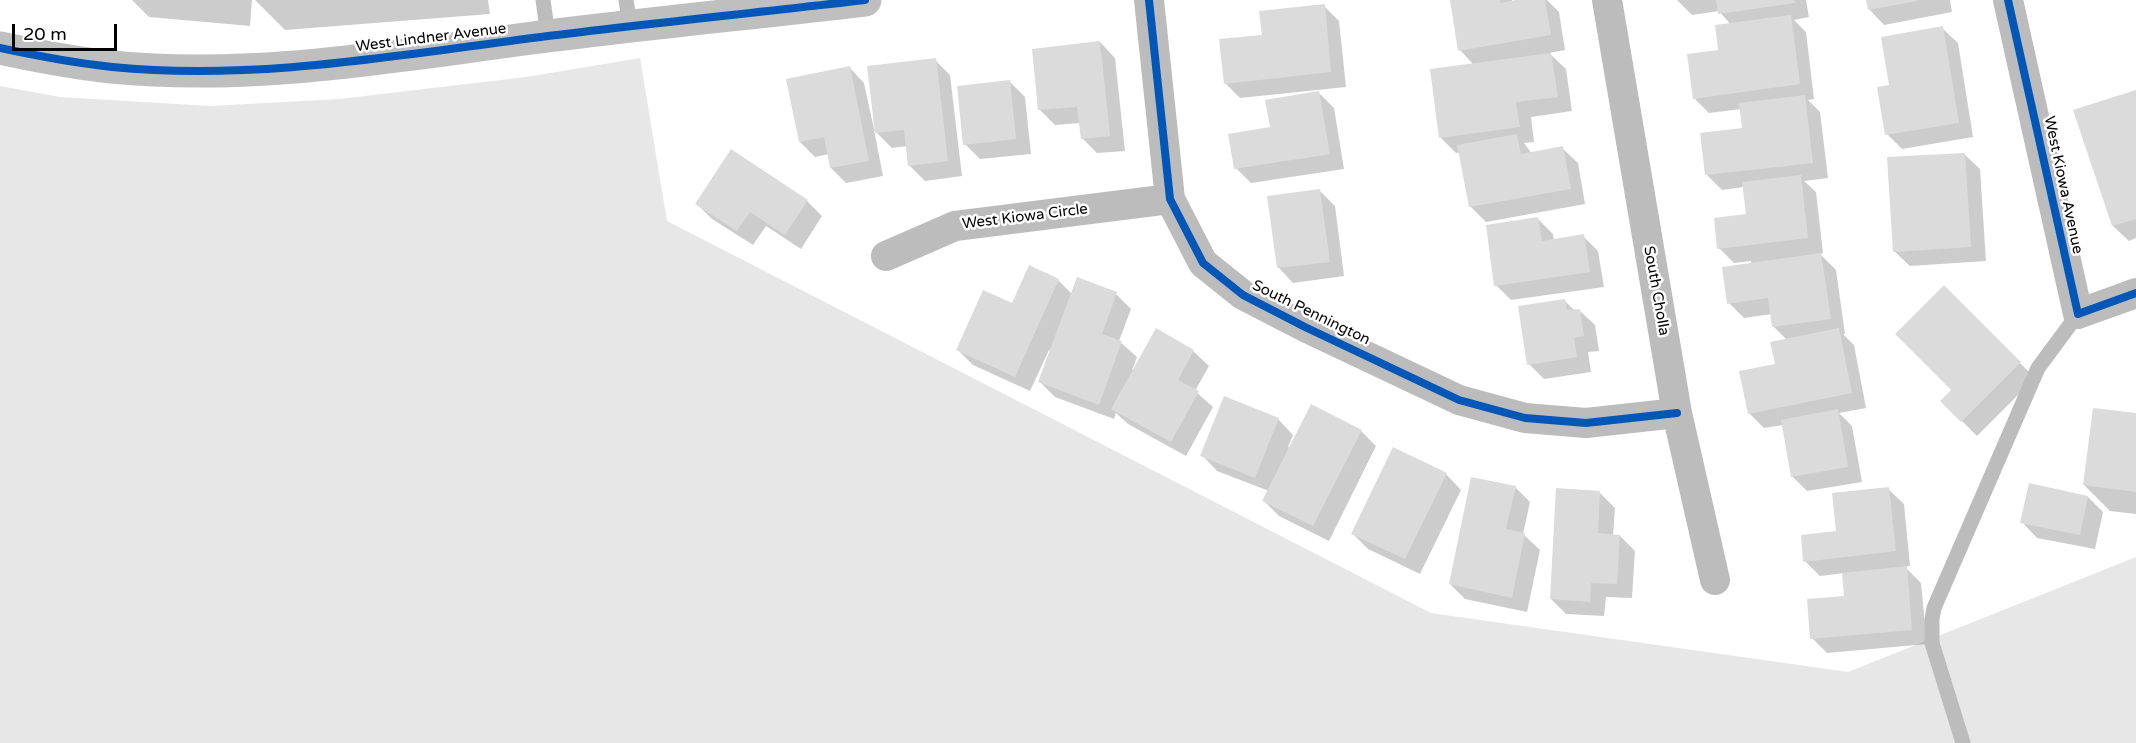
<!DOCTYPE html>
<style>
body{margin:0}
#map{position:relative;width:2136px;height:743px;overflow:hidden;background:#fff;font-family:"Varela Round",sans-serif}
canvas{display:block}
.scale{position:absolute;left:12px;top:24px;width:105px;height:27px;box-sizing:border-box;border:3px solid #000;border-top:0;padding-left:8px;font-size:18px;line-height:21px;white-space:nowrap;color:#000;-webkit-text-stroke:4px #fff;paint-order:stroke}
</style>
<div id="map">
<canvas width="2136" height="743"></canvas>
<div class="scale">20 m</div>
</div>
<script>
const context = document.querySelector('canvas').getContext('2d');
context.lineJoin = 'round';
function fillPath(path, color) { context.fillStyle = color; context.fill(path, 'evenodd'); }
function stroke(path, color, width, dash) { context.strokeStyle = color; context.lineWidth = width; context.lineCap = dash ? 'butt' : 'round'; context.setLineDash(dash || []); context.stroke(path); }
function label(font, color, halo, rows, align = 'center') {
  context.font = font + ' "Varela Round",sans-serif'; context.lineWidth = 5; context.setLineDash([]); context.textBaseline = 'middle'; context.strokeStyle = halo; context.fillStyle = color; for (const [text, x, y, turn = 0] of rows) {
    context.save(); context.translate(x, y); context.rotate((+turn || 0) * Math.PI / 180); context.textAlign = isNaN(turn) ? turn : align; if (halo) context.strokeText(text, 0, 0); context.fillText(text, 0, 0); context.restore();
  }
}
fillPath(new Path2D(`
 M640,58l27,163 764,392 417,59 288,-115v186h-2136v-657l60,11 150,9 129,-7 187,-22z`), '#e7e7e7');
fillPath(new Path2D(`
 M132,0h120l-2,26 -101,-9z
 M255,0h233l2,14 -205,16z
 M1451,0h61v2l35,-2 12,12 6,38 -16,3 17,16 6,42 -41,6 3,25 -10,1 8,11 30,-6 16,15 7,41 -99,18 -16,-16 -10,-54 -4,1 -15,-15 33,-73 -14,-15z
 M1677,0h129l3,17 -15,3 12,12 8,67 -6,1 12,12 8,66 -24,3 12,11 7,61 -3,1 16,16 9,64h-2l11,11 12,63 -27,5 13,13 10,56 -55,9 -15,-15 -9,-51 -19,3 -15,-15 28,-48 10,-25 -14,-14 -1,-12 -28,4 -15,-15 22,-39v-3l-17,2 -15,-15 29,-33 -4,-28 -22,3 -15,-15 36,-45 -2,-21 -32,4 -15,-15 26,-47 11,-26 -12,-14 -27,4z
 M1867,0h83l2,12 -68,13 -15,-16z
 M1324,6l15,15 7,66 -106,11 -15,-15 39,-47z
 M1942,28l16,15 15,94 -71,12 -15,-15 3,-48z
 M1100,42l15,16 10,93 -28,2 -15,-15 -2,-15 -25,2 -15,-15z
 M935,60l15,15 12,101 -37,5 -16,-16 -2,-19 -15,2 -18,-18 9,46 -37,7 -15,-15 -2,-14 -14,3 -15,-15 49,-75 15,16 10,46 2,-1z
 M1010,82l15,15 6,57 -51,5 -15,-15z
 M2136,91v147l-7,3 -16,-15z
 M1319,93l15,15 10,61 -93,14 -15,-15 35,-40z
 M1964,154l16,15 6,92 -76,5 -16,-15z
 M1320,191l15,15 9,70 -51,7 -15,-16z
 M807,201l15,15 -21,33 -35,-23 -13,19 -41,-26 -15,-15z
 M1538,219l15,15 1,7 29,-5 15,15 6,36 -93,13 -15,-15z
 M1058,280l14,14h44l15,15 -12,32 18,16 -5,13 61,-19 16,15 -14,25 18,16 -27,49 -58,-32 -12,-11 -2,6 -59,-22 -15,-15 11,-31 -2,-1 -19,41 -57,-26 -15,-15 54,-45z
 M1944,287l91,91 -58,58 -35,-35 11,-11z
 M1565,301l10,10 4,-1 16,15 4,26 -11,1 3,20 -47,7 -15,-15z
 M2136,415v99l-26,-3 -26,-26z
 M1278,419l15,16 -5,12 3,1 70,-17 15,15 -47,95 -50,-25 -15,-15 5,-10 -52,-20 -15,-16z
 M1446,474l15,16 -41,84 -52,-25 -15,-15z
 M1515,487l15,15 -7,32 17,16 -13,62 -62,-13 -15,-15z
 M1888,489l16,15 6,62h-6l17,17 6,61 -100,9 -15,-15 34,-41 -2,-24 -24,3 -15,-15z
 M1600,493l15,15 -2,28h7l15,15 -3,47 -26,-1 -2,19 -38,-2 -15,-15z
 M2088,497l15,15 -8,37 -58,-11 -15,-16z`), '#0003');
fillPath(new Path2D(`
 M1450,0h50v3l16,-3h29l6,35 -93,16z
 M1716,0h78l1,3 -77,11z
 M1866,0h51v1l-49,9z
 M1325,4l6,68 -107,12 -5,-45 43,-4 -3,-24z
 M1791,15l9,69 -107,15 -6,-45 31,-4 -3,-25z
 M1943,26l16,97 -74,12 -8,-48 12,-2 -8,-48z
 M1100,41l10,95 -29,3 -4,-32 -39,3 -6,-61z
 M1551,53l7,44 -42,5 4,25 -81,11 -9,-69z
 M936,58l12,103 -40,5 -4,-36 -29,3 -8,-67z
 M850,66l19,95 -39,7 -6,-31 -25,5 -13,-63z
 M1010,80l6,59 -53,6 -6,-59z
 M2136,90v129l-24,7 -39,-116z
 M1319,91l11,63 -96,15 -6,-35 42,-7 -5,-27z
 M1805,95l8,68 -108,12 -5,-42 42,-5 -3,-25z
 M1517,134l4,20 42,-8 8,43 -102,18 -12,-62z
 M731,149l77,51 -23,35 -35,-23 -13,19 -42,-27z
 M1965,153l6,94 -78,5 -6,-95z
 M1801,175l7,63 -91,11 -3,-31 32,-4 -4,-32z
 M1320,189l10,73 -53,6 -10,-72z
 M1538,217l4,24 42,-7 6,38 -96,14 -8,-61z
 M1821,253l10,66 -59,8 -4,-29 -41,6 -5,-37z
 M1029,265l30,14 -44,98 -59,-27 27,-60 29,13z
 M1077,277l40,15 -15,42 20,7 -23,64 -61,-23z
 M1944,285l77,77 -60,60 -21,-21 11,-11 -56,-56z
 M1565,299l2,11 13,-1 4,27 -10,2 3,19 -50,8 -9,-59z
 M1156,328l38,22 -16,30 21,11 -28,51 -60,-33z
 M1839,328l13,65 -104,21 -9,-43 36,-7 -5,-22z
 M1224,396l55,22 -24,60 -55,-22z
 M1311,404l51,26 -49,96 -51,-25z
 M2093,408l43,5v79l-53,-7z
 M1838,409l10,58 -57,10 -10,-57z
 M1393,447l54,26 -42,86 -54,-25z
 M1471,477l45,9 -10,43 19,4 -13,65 -63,-14z
 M2029,483l59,13 -8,39 -60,-12z
 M1889,487l7,64 -93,11 -2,-27 35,-4 -4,-38z
 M1556,488l44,3 -2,42 22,2 -3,49 -26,-1 -1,19 -40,-3z
 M1907,566l5,64 -102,9 -3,-40 37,-3 -2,-23z`), '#dbdbdb');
stroke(new Path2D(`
 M543,0l5,36
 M626,0l4,26
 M1963,743l-31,-100v-24l2,-11 104,-240 40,-54`), '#bcbcbc', 15);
stroke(new Path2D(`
 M1149,0l21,199 33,64 40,32 62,32 154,73 66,18 61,5 91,-10
 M1607,0l70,413 38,167
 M2008,0l70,314 58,-21
 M886,256l69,-30 215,-27`), '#bcbcbc', 30);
stroke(new Path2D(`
 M0,48c37,8 74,15 112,19 140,14 281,-11 420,-29 111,-14 222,-25 333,-38`), '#bfbfbf', 33);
stroke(new Path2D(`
 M1149,0l21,199 33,64 40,32 62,32 154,73 66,18 61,5 91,-10
 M2008,0l70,314 58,-21
 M0,48c37,8 74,15 112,19 140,14 281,-11 420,-29 111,-14 222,-25 333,-38`), '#0057b8', 8);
label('15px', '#000', '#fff', [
 ["West Lindner Avenue",431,38,-7],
 ["West Kiowa Avenue",2063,185,78],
 ["West Kiowa Circle",1025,217,-7],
 ["South Cholla",1656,291,80],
 ["South Pennington",1311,313,26]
]);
</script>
